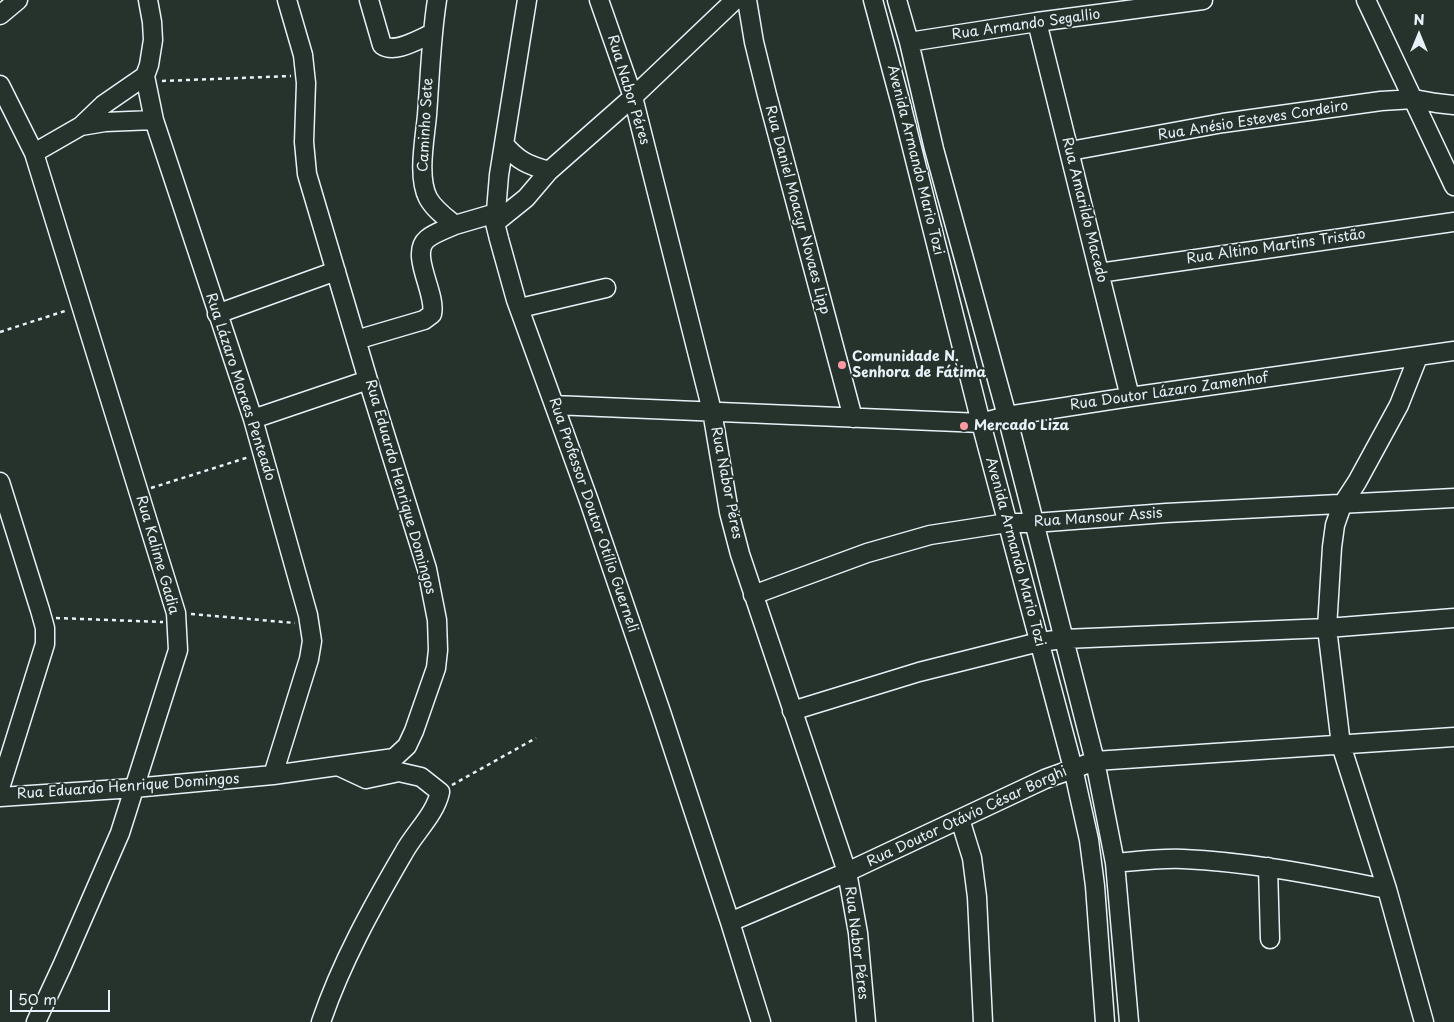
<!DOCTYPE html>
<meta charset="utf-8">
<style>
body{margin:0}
#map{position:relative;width:1454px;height:1022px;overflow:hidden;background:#26332d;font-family:"Playpen Sans",sans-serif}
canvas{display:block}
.north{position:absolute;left:1394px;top:10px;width:50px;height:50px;-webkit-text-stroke:4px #26332d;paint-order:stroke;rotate:0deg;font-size:14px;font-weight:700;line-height:20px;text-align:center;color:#e8f1f8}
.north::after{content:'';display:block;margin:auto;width:18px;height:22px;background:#e8f1f8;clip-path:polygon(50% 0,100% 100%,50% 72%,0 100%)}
.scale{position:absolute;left:10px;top:990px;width:100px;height:22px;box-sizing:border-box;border:2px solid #e8f1f8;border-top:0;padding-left:6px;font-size:15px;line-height:18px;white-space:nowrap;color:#e8f1f8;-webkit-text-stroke:4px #26332d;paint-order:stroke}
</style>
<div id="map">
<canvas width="1454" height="1022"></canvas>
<div class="north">N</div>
<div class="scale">50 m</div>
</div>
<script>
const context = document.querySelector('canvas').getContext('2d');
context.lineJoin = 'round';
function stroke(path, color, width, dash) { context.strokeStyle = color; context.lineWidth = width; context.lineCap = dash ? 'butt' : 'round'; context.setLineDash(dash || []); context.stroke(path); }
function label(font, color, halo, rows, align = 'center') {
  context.font = font + ' "Playpen Sans",sans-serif'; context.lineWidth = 4; context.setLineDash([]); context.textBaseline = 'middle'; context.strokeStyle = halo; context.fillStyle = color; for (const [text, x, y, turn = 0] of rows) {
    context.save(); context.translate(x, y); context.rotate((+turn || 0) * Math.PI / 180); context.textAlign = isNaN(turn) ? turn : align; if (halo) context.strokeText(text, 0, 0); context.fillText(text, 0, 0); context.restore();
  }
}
const minor = new Path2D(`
 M148,0l4,22 1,18 -4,25 -4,11 9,44 99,299 55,196 4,26 -3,18 -36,116
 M369,0l13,45c13,9 35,-5 49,-11
 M437,0c-6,38 -7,76 -10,115 -2,23 -10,62 1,83 6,11 17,19 27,27l41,-12
 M527,0l-28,175 -4,48 4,16 17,61 73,201 72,211 69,210 31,100
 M599,0l34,97 79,314 17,101 11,42 107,318 11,61 8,89
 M747,0l7,42 13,53 86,323
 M873,0l29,108 79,315 92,345 16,72 6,46 10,136
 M897,0l12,42 25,107 73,267 88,345 20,102 14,159
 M1366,0l88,186
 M0,15l18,-15
 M1037,22l93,375
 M909,42l128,-20 166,-22
 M0,85l34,68 142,460 2,37 -58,183 -58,133 -26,56
 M81,126l24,-4 49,-2
 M504,144c14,17 24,21 45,27
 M1070,151l153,-28 158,-22 33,-2 22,4 18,2
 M34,153l47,-27 22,-21 42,-29
 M495,223l31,-25 23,-27 84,-74 102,-97
 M1099,273l355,-51
 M520,308l86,-20
 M217,314l119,-43
 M356,340l68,-20 8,-6c5,-20 -23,-60 -5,-75 7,-6 19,-10 28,-14
 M1418,357l-19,48 -42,77 -15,23 -7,20 -3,22 -5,81 14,117 46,144 37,133
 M554,405l427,18 26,-7 123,-19 324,-46
 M253,419l115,-39
 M0,482l40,128 5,18v16l-45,144
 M753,595l114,-42 63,-18 77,-12h27l132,-10 288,-15
 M792,711l127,-39 120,-30 25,-3 263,-11 127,-10
 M0,797l134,-9 139,-13 121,-17 13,-12 7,-15 22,-63 2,-18 -1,-30 -10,-51 -59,-189 -61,-206 -3,-32 2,-59 -3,-28 -16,-55
 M960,819l12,39 5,39 6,125
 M1115,863c22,-2 46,-5 68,-4 69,3 136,17 204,30
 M1268,867l2,72
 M730,922l117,-50 198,-93 50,-18 359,-24
 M321,1022c20,-59 51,-115 82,-168 11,-21 32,-39 37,-62l-19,-15 -22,-5 -33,7 -28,-13`);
stroke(minor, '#e8f1f8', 21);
stroke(new Path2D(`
 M162,81l129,-5
 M0,332l68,-22
 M151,488l98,-31
 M191,614l104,9
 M56,618l107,4
 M452,785l84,-47`), '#e8f1f8', 2.5, [4, 4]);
stroke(minor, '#26332d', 18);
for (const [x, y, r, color] of [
 [842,365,5,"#ff9aa2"],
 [964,426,5,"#ff9aa2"]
]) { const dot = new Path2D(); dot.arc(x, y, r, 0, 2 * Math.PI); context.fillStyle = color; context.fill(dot); stroke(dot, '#26332d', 2); }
label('14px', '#e8f1f8', '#26332d', [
 ["Rua Armando Segallio",1026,25,-8],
 ["Rua Nabor Péres",628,90,73],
 ["Rua Anésio Esteves Cordeiro",1253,121,-9],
 ["Caminho Sete",426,125,-87],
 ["Avenida Armando Mario Tozi",915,160,76],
 ["Rua Daniel Moacyr Novaes Lipp",797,210,75],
 ["Rua Amarildo Macedo",1084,210,76],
 ["Rua Altino Martins Tristão",1276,247,-8],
 ["Rua Lázaro Moraes Penteado",240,387,72],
 ["Rua Doutor Lázaro Zamenhof",1169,392,-8],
 ["Rua Nabor Péres",726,483,79],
 ["Rua Eduardo Henrique Domingos",400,487,74],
 ["Rua Professor Doutor Otílio Guerneli",593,515,71],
 ["Rua Mansour Assis",1098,518,-4],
 ["Avenida Armando Mario Tozi",1015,552,75],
 ["Rua Kalime Gadia",157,555,74],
 ["Rua Eduardo Henrique Domingos",128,787,-4],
 ["Rua Doutor Otávio César Borghi",967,817,-25],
 ["Rua Nabor Péres",856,943,83]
]);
label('bold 14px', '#e8f1f8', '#26332d', [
 ["Comunidade N.",852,357],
 ["Senhora de Fátima",852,373],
 ["Mercado Liza",974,426]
], 'left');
</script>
